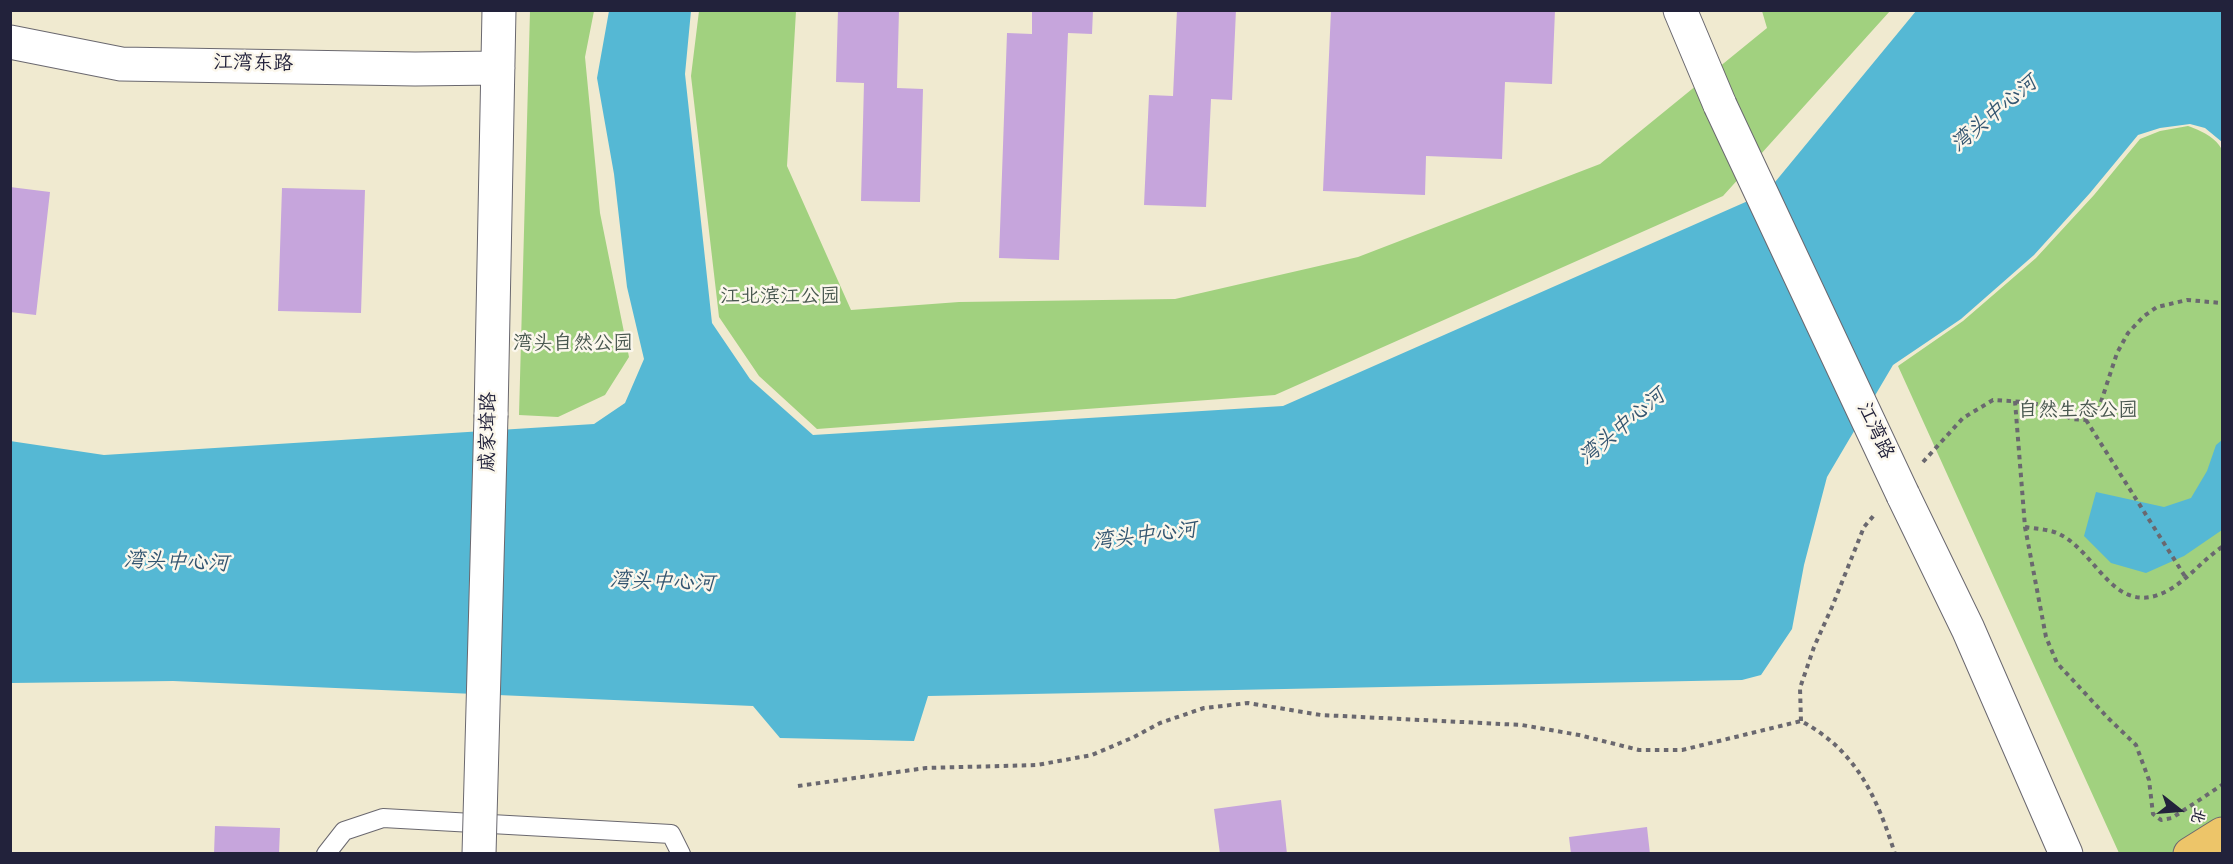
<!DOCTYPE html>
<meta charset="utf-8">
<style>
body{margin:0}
#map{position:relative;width:2233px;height:864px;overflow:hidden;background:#f0ead0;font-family:Dekko,"LXGW WenKai TC",sans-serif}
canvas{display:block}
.frame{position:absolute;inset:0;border:12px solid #22223b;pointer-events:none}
.north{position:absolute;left:2149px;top:780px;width:60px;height:60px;-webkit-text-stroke:4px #fbf7ec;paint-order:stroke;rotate:107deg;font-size:16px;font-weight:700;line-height:24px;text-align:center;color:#22223b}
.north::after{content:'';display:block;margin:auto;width:21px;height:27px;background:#22223b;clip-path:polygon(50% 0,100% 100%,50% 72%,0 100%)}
</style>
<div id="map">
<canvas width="2233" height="864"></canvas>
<div class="frame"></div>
<div class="north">北</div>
</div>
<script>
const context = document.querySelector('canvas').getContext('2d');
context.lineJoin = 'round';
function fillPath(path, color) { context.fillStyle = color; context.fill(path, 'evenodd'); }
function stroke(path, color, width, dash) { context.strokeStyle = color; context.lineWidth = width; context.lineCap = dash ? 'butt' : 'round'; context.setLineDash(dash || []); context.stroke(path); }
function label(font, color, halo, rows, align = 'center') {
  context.font = font + ' Dekko,"LXGW WenKai TC",sans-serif'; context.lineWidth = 5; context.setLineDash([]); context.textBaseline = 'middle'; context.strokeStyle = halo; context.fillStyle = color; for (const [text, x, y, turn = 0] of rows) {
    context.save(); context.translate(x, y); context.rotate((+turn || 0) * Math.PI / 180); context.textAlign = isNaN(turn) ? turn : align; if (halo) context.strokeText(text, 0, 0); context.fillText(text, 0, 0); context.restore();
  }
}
fillPath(new Path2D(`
 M530,11h64l-9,46 15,156 29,144 -24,38 -47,22 -39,-2z
 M699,11h97l-9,155 64,144 108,-8 216,-3 183,-42 242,-93 167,-136 -5,-17h128l-167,185 -448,199 -458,34 -58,-53 -40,-59 -28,-241z
 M2188,126c12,4 29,12 34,24v703h-103l-221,-487 65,-45 73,-63 58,-63 46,-56 20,-8z`), '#a1d17f');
fillPath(new Path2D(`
 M609,11h82l-6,63 27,249 38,56 63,56 470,-29 483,-213 150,-182h306v131l-17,-14 -15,-4 -30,4 -22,7 -48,58 -56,62 -73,64 -68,46 -66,112 -23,88 -12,64 -31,46 -19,5 -814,16 -14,45 -134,-3 -27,-32 -580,-25 -162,2 -1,-242 94,14 490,-31 31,-21 19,-44 -17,-72 -13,-113 -17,-96z
 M2222,440v90l-38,26 -38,17 -35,-10 -27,-27 12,-44 68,15 27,-9 16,-27 9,-26z`), '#55b8d4');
fillPath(new Path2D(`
 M838,10h61l-2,78 26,1 -3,113 -59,-1 3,-118 -28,-1z
 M1032,10h61l-1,24 -24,-1 -9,227 -60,-2 8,-225 25,1z
 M1177,10h59l-4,90 -21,-1 -5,108 -62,-2 5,-110 24,1z
 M1331,10h224l-3,74 -47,-2 -3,77 -76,-3 -1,39 -102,-4z
 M10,187l40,5 -14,123 -26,-3z
 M282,188l83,2 -4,123 -83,-2z
 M1281,800l6,54h-67l-6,-45z
 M215,826l65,2 -1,26h-65z
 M1647,827l3,27h-79l-2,-17z`), '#c6a5dc');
const service = new Path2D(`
 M326,854l18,-23 39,-13 288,16 10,20`);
const tertiary = new Path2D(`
 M1680,10l40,95
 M10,42l111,22 294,5 83,-1
 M491,415l8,-405
 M1903,495l65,134 98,225`);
const primary = new Path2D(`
 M2190,854l32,-20`);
stroke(service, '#6a686f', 20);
stroke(tertiary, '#6a686f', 35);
stroke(primary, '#6a686f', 35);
stroke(new Path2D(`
 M2015,401l10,126 21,110 11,26 50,54 29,28 13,35 4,34 8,6 11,-2 50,-33
 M2086,420l100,158
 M1923,462l40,-44 30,-18 32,2 28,5 18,12 15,1 12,-9 19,-58 11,-20 16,-17 13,-9 30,-7 35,3
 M2025,527c11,2 26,2 36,8 37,19 54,85 108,55 20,-12 34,-30 53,-43
 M1801,721l-1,-33 14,-41 18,-40 32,-80 11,-13
 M798,786l128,-18 111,-3 55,-10 42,-18 26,-14 44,-15 44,-5 73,12 201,10 57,10 60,15h43l119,-29c55,29 76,76 94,133`), '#6a686f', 4, [4.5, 4.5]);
stroke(service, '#fff', 18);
stroke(tertiary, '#fff', 33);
stroke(primary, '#edc569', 33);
const tertiaryBridge = new Path2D(`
 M1720,105l183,390
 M479,854l12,-439`);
stroke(tertiaryBridge, '#6a686f', 35, []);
stroke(tertiaryBridge, '#fff', 33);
label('20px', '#22223b', '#fbf7ec', [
 ["江湾东路",253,66,1],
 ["戚家𡍲路",491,432,-89],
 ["江湾路",1873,432,65]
]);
label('20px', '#48574f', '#fbf7ec', [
 ["江北滨江公园",780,299],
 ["湾头自然公园",573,346],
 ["自然生态公园",2078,413]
]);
label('italic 21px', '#345671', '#fbf7ec', [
 ["湾头中心河",1996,116,-40],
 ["湾头中心河",1624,429,-40],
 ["湾头中心河",1145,539,-7],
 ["湾头中心河",176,565,2],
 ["湾头中心河",662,585,2]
]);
</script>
